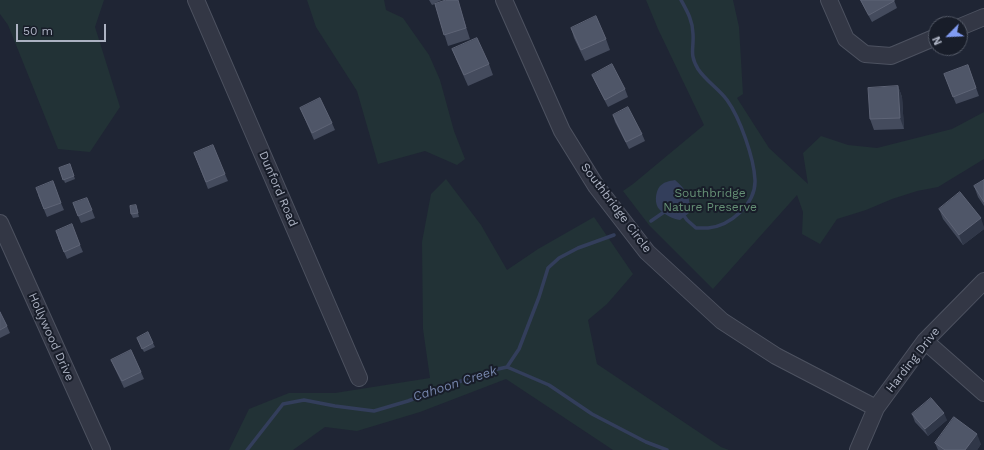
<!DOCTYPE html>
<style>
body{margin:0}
#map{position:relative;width:984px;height:450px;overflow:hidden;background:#1f2534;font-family:"Work Sans",sans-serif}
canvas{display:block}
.north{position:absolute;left:928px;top:16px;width:40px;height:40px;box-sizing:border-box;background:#181d29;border:1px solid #535966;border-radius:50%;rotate:246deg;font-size:11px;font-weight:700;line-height:16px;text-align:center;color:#acb2c2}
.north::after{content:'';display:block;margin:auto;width:14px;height:18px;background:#819cf3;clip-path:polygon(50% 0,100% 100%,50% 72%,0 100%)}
.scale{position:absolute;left:16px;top:24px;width:90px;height:18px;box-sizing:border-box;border:2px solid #acb2c2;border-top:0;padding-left:5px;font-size:12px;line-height:14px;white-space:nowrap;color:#acb2c2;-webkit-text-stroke:3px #181d29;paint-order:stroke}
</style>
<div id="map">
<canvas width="984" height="450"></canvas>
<div class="north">N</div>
<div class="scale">50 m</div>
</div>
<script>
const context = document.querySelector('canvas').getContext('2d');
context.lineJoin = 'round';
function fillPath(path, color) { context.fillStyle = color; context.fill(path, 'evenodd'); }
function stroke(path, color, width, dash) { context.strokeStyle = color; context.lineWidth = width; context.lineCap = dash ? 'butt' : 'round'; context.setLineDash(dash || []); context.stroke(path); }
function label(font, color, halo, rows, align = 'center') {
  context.font = font + ' "Work Sans",sans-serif'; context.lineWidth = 4; context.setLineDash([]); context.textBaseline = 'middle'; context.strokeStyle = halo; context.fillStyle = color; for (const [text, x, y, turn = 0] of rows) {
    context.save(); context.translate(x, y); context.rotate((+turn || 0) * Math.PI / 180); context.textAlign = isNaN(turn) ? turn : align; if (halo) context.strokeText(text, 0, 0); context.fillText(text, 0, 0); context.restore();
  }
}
fillPath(new Path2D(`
 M0,0h104l-9,27 25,80 -30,45 -32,-3 -50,-124 -8,-11z
 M307,0h77l2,10 17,8 26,37 11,25 14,51 11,28 -8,6 -32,-14 -47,13 -21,-73 -41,-64z
 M646,0h87l6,27 4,67 -6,4 32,50 39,36 -5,-31 18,-17 27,9 29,3 75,-19 32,-17v47l-46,28 -21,4 -25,8 -26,11 -29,9 -17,25 -18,-10 1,-22 -6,-17 -84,94 -64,-64 -26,-34 10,-7 71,-59 -46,-96z
 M446,179l35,46 26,45 31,-21 56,-32 39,57 -26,30 -19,16 9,44 124,83 8,3h-116l-107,-71 -86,33 -63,19 -32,-4 -32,23h-64l20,-41 40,-16h46l95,-15 -7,-49 -1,-87 9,-48z`), '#223236');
fillPath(new Path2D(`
 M675,180c11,9 17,19 14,33l-9,7c-7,-1 -15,-5 -20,-10 -6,-5 -5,-18 0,-24 4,-4 9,-5 15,-6z`), '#333e5b');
stroke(new Path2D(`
 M681,0c6,11 12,21 12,34 1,15 -4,20 5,35 8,12 21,20 29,31 13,18 27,58 28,80 1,24 -25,46 -47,48 -4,0 -8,0 -12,0l-9,-8 -5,-7
 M651,221l16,-11
 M507,367l12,-18 20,-52 9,-29 11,-10 19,-10 36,-13
 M247,450l36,-46 21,-4 31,6 39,5 34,-10 77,-29 22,-5 42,18 43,29 54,28 21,8`), '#333e5b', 3.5);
const minor = new Path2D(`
 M196,0l163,378
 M504,0l58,131 34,55 51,66 75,69 54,35 100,52
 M829,0l17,39 19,15 26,2 45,-19
 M960,27l24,-10
 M0,223l102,227
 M925,341l59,52
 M858,450l18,-42 49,-67 59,-60`);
stroke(minor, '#4d5260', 18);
stroke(minor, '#333745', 16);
fillPath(new Path2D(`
 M429,0h13l-7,3 25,5 10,31 -22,7 -13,-42 -3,1z
 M860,0h34l3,8 -25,14z
 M571,28l35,11 4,11 -25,11 -11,-23z
 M452,49l37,15 4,11 -25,11 -12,-27z
 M968,65l11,31 -23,8 -12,-30z
 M592,75l33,14 3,8 -20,10 -13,-25z
 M898,86l4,11 2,32 -30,1 -4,-11z
 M300,108l32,15 3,7 -21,10 -11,-25z
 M613,115l29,19 3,7 -16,8 -14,-27z
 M194,153l31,21 3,7 -20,8z
 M70,164l5,15 -10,4 -6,-15z
 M984,180v26l-6,-9 -4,-11z
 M38,195l23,8 3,7 -17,7z
 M73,203l19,7 3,8 -14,5z
 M137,209l2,8 -6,1 -2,-4z
 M939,209l45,18v2l-21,16 -20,-26z
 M58,238l22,7 3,7 -16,7z
 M0,312l7,14 3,7 -10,5z
 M137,338l16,5 2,4 -11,5z
 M111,360l30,12 3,7 -20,9 -10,-21z
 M912,414l35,6 -19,16 -13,-14z
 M935,443l46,1 -4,6h-39z`), '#444b5d');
fillPath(new Path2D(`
 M898,86l4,11 2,32 -4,-11z
 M981,218l3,9v2l-21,16 -4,-10z
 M944,413l3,7 -19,16 -3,-7z
 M977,434l4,10 -4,6h-12z`), '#303748');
const building = new Path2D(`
 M446,0h12l8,28 -22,7 -9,-31z
 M861,0h33v1l-25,14z
 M596,16l10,23 -25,11 -10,-22z
 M477,38l12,26 -25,11 -12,-26z
 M612,64l13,25 -20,11 -13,-25z
 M968,65l8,23 -23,9 -9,-23z
 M898,86l2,32 -30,1 -2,-31z
 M320,98l12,25 -20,10 -12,-25z
 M628,107l14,27 -16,8 -13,-27z
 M213,145l12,29 -19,8 -12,-29z
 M70,164l4,12 -11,4 -4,-12z
 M984,180v22l-10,-16z
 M53,181l8,22 -17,6 -8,-21z
 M960,192l21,26 -22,17 -20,-26z
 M87,198l5,12 -14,6 -5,-13z
 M136,205l2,8 -7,1 -1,-8z
 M72,224l8,21 -16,7 -8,-21z
 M0,312l7,14 -7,4z
 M148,332l5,11 -11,6 -5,-11z
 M131,350l10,22 -19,9 -11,-21z
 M931,398l13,15 -19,16 -13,-15z
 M954,417l23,17 -12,16h-20l-10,-7z`);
fillPath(building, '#4f5668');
stroke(building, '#5e6476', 1);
label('12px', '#acb2c2', '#181d29', [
 ["Dunford Road",278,189,67],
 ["Southbridge Circle",616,208,53],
 ["Hollywood Drive",51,337,66],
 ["Harding Drive",913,360,-52]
]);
label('12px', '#669176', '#181d29', [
 ["Southbridge",710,193],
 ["Nature Preserve",710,207]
]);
label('italic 13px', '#7584aa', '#181d29', [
 ["Cahoon Creek",455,384,-18]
]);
</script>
